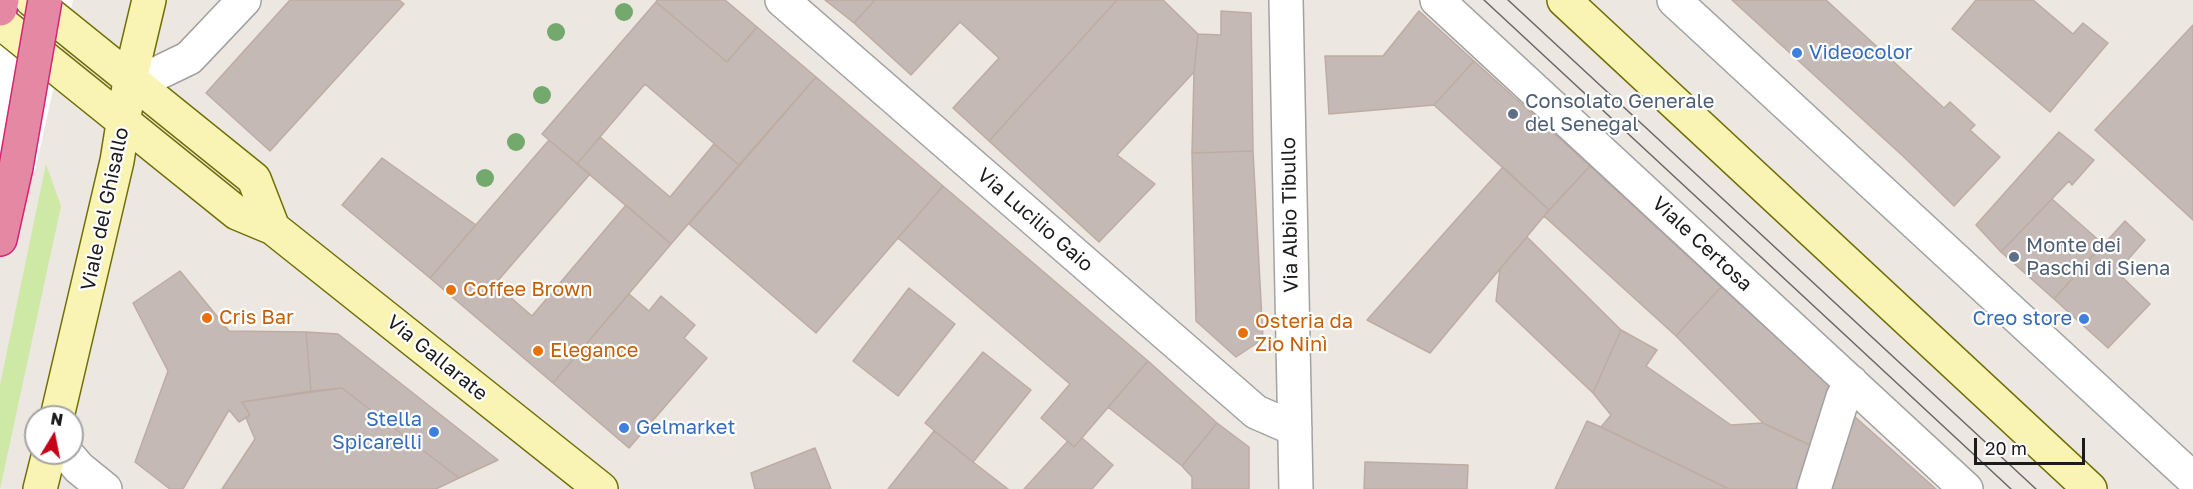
<!DOCTYPE html>
<meta charset="utf-8">
<style>
body{margin:0}
#map{position:relative;width:2193px;height:489px;overflow:hidden;background:#ede7e1;font-family:"Golos Text",sans-serif}
canvas{display:block}
.north{position:absolute;left:24px;top:405px;width:60px;height:60px;box-sizing:border-box;background:#fff;border:2px solid #a4a4a4;border-radius:50%;rotate:10deg;font-size:16px;font-weight:700;line-height:24px;text-align:center;color:#1b1b1b}
.north::after{content:'';display:block;margin:auto;width:21px;height:27px;background:#c60118;clip-path:polygon(50% 0,100% 100%,50% 72%,0 100%)}
.scale{position:absolute;left:1974px;top:438px;width:111px;height:27px;box-sizing:border-box;border:3px solid #1b1b1b;border-top:0;padding-left:8px;font-size:18px;line-height:21px;white-space:nowrap;color:#1b1b1b;-webkit-text-stroke:4px #fff;paint-order:stroke}
</style>
<div id="map">
<canvas width="2193" height="489"></canvas>
<div class="north">N</div>
<div class="scale">20 m</div>
</div>
<script>
const context = document.querySelector('canvas').getContext('2d');
context.lineJoin = 'round';
function fillPath(path, color) { context.fillStyle = color; context.fill(path, 'evenodd'); }
function stroke(path, color, width, dash) { context.strokeStyle = color; context.lineWidth = width; context.lineCap = dash ? 'butt' : 'round'; context.setLineDash(dash || []); context.stroke(path); }
function label(font, color, halo, rows, align = 'center') {
  context.font = font + ' "Golos Text",sans-serif'; context.lineWidth = 4.5; context.setLineDash([]); context.textBaseline = 'middle'; context.strokeStyle = halo; context.fillStyle = color; for (const [text, x, y, turn = 0] of rows) {
    context.save(); context.translate(x, y); context.rotate((+turn || 0) * Math.PI / 180); context.textAlign = isNaN(turn) ? turn : align; if (halo) context.strokeText(text, 0, 0); context.fillText(text, 0, 0); context.restore();
  }
}
fillPath(new Path2D(`
 M46,164l15,42 -61,283v-104z`), '#cee8a6');
fillPath(new Path2D(`
 M0,0h73l-38,171 -35,-8z`), '#fff');
const building = new Path2D(`
 M290,0h109l5,4 -134,147 -64,-58z
 M657,0h68l32,27 -30,35 -71,-60z
 M825,0h50l-21,23z
 M875,0h242l-128,141 -36,-33 46,-50 -39,-36 -49,53 -57,-52z
 M1117,0h46l35,34 -4,38 -77,83 38,29 -56,58 -110,-101z
 M1732,0h94l118,108 6,-6 25,23 -5,5 30,27 -46,49 -49,-48z
 M1976,0h57l40,34 10,-11 25,20 -58,69 -98,-83z
 M656,2l71,60 30,-35 59,50 -77,88 -94,-81 -68,80 -35,-30z
 M1221,11l30,2 2,138 -61,2 2,-81 4,-38 23,1z
 M1419,11l55,50 -40,44 -105,9 -4,-58h58z
 M2193,25v195l-98,-90z
 M1474,61l116,105 -41,44 -115,-105z
 M816,77l127,109 -127,147 -127,-109z
 M2059,132l35,28 -22,25 -3,-4 -68,71 -25,-27z
 M600,137l70,60 44,-53 25,21 -68,79 -94,-80z
 M549,140l41,34 -95,110 37,32 94,-111 45,39 -118,139 -123,-105z
 M1253,151l10,188 -27,18 -40,-36 -4,-168z
 M382,158l94,67 -46,53 -88,-73z
 M1590,166l131,121 -45,49 -132,-120z
 M1503,167l46,43 -119,143 -63,-33z
 M943,186l205,175 -74,86 -33,-29 29,-34 -172,-146z
 M2052,199l51,45 -49,55 -53,-47z
 M2125,221l20,19 -28,32 33,32 -42,44 -54,-49z
 M1527,237l94,93 -28,63 -97,-92 4,-32z
 M180,271l49,60 77,1 5,59 -69,11 8,13 -11,7 -10,-12 -46,79h-13l-35,-27 33,-91 -35,-68z
 M1721,287l110,100 -21,58 -47,-22 -87,-87z
 M909,288l46,36 -57,72 -45,-35z
 M629,294l20,17 12,-15 34,29 -11,13 23,20 -78,90 -76,-65z
 M1621,330l36,20 -11,16 85,59 32,-2 47,22 -14,44h-67l-128,-62 10,-12 -18,-22z
 M306,332l32,2 160,126 -39,18 -117,-90 -31,3z
 M983,352l48,38 -58,72 -48,-39z
 M1148,361l69,62 -35,43 -74,-59z
 M342,388l117,90 -23,11h-214l33,-50 -9,-21 4,-3 -8,-13z
 M1854,416l82,73h-106z
 M1587,421l14,6 128,62h-174z
 M1217,423l32,24v42h-57v-12l-10,-11z
 M934,431l39,31 35,27h-120z
 M1082,438l31,27 -21,24h-68l44,-48 6,6z
 M815,448l16,41h-76l-4,-16z
 M1365,462l103,3 -1,24h-103z`);
fillPath(building, '#c4b9b4');
stroke(building, '#beaca3', 1.5);
const street = new Path2D(`
 M782,0l474,412 39,17
 M1286,0l10,489
 M1437,0l529,489
 M1674,0l519,479
 M130,80l26,-6 33,-16 55,-58
 M66,453l13,15 26,21
 M1814,489l29,-92 8,-15`);
const secondary = new Path2D(`
 M32,0l222,179 19,49
 M1564,0l526,489
 M0,22l237,191 36,15 328,261
 M57,417l60,-256 13,-81 19,-80
 M40,489l9,-36`);
const highway = new Path2D(`
 M0,9l2,-9
 M0,239l16,-72`);
stroke(street, '#a2a2a2', 36);
stroke(secondary, '#706f05', 36);
stroke(highway, '#d52475', 36);
stroke(street, '#fff', 33);
stroke(secondary, '#f9f4b3', 33);
stroke(highway, '#e588a4', 33);
stroke(new Path2D(`
 M1484,0l527,489
 M1508,0l528,489`), '#696969', 1.5);
const highwayBridge = new Path2D(`
 M16,167l29,-167`);
stroke(highwayBridge, '#d52475', 36, []);
stroke(highwayBridge, '#e588a4', 33);
context.fillStyle = '#73a96c';
for (const [x, y] of [
 [624,12],
 [556,32],
 [542,95],
 [516,142],
 [485,178]
]) { context.beginPath(); context.arc(x, y, 9, 0, 2 * Math.PI); context.fill(); }
for (const [x, y, r, color] of [
 [1797,53,6,"#3f7fe0"],
 [1513,114,6,"#5c6f8a"],
 [2014,257,6,"#5c6f8a"],
 [451,290,6,"#e8710a"],
 [207,318,6,"#e8710a"],
 [2084,319,6,"#3f7fe0"],
 [1243,333,6,"#e8710a"],
 [538,351,6,"#e8710a"],
 [624,428,6,"#3f7fe0"],
 [434,432,6,"#3f7fe0"]
]) { const dot = new Path2D(); dot.arc(x, y, r, 0, 2 * Math.PI); context.fillStyle = color; context.fill(dot); stroke(dot, '#fff', 2); }
label('20px', '#366cbe', '#fff', [
 ["Videocolor",1809,53],
 ["Creo store",2072,319,"right"],
 ["Stella",422,420,"right"],
 ["Spicarelli",422,443,"right"],
 ["Gelmarket",636,428]
], 'left');
label('20px', '#4e5e75', '#fff', [
 ["Consolato Generale",1525,102],
 ["del Senegal",1525,125],
 ["Monte dei",2026,246],
 ["Paschi di Siena",2026,269]
], 'left');
label('20px', '#1b1b1b', '#fff', [
 ["Viale del Ghisallo",105,209,-78],
 ["Via Albio Tibullo",1290,215,-91],
 ["Via Lucilio Gaio",1035,220,41],
 ["Viale Certosa",1702,244,43],
 ["Via Gallarate",437,358,39]
]);
label('20px', '#c56008', '#fff', [
 ["Coffee Brown",463,290],
 ["Cris Bar",219,318],
 ["Osteria da",1255,322],
 ["Zio Ninì",1255,345],
 ["Elegance",550,351]
], 'left');
</script>
